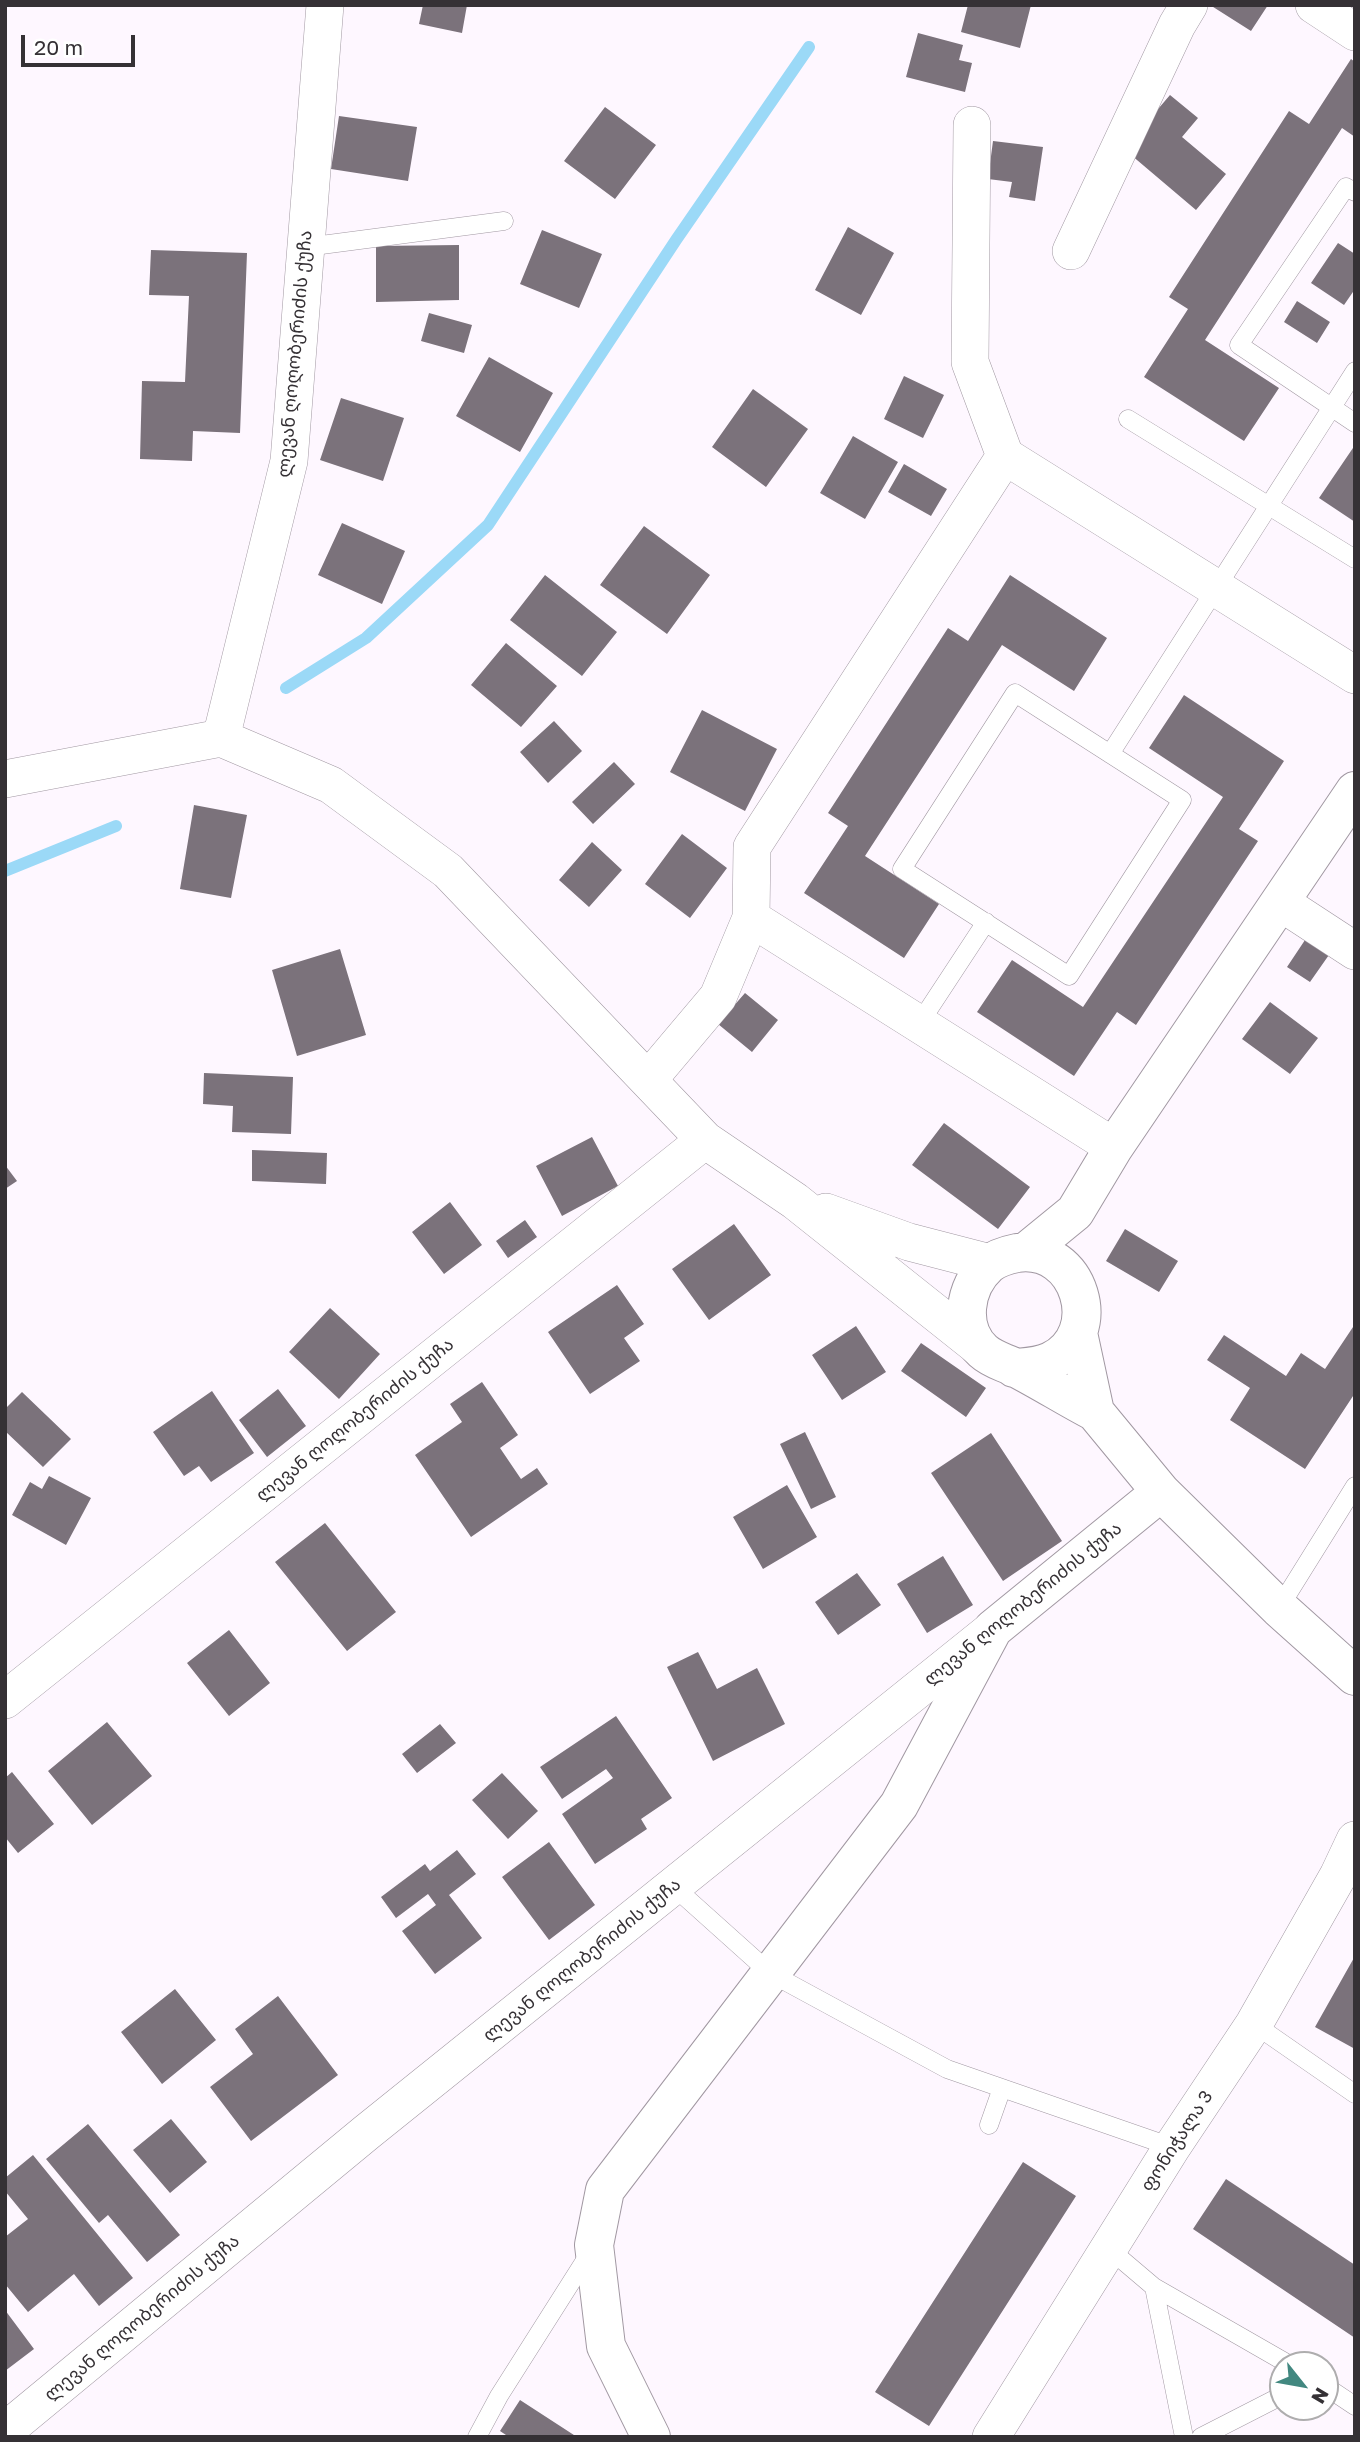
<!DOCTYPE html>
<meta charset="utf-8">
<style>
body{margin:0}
#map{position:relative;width:1360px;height:2442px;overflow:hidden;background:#fef7ff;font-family:"Golos Text",sans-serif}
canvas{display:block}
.frame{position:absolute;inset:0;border:7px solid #353135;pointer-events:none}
.north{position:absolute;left:1269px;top:2351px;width:70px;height:70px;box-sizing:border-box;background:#fff;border:2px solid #aeadae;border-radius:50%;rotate:121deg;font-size:19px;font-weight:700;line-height:28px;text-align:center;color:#353135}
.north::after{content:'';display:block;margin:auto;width:24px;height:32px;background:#428880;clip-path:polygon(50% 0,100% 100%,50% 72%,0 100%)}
.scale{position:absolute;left:21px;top:35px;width:114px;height:32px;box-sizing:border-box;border:4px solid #353135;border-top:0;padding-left:9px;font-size:21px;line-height:24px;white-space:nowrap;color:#353135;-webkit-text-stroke:5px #fff;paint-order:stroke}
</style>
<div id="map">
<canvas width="1360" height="2442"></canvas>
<div class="frame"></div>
<div class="north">N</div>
<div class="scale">20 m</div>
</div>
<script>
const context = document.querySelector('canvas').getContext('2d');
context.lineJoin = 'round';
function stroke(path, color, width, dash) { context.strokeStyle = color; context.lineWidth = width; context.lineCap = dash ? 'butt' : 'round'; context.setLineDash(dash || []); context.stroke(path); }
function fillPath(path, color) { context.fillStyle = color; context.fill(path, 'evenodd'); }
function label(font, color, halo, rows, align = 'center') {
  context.font = font + ' "Golos Text","Noto Sans Georgian",sans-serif'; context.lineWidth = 7; context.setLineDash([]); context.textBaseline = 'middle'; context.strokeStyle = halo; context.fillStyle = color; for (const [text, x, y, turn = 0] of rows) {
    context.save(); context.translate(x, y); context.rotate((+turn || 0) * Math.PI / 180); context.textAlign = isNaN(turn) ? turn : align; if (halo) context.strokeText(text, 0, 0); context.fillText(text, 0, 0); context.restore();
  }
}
stroke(new Path2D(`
 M286,688l80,-50 122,-113 188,-285 133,-193
 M5,871l111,-45`), '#9bd9f7', 12);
fillPath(new Path2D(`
 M423,5h44l-5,28 -43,-9z
 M968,5h63l-11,43 -59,-16z
 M1210,5h58l-17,26z
 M918,33l45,12 -4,15 13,3 -7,29 -59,-15z
 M1351,59l4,3v75l-13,-9 -137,212 74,48 -35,53 -100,-64 44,-68 -19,-12 120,-186 20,13z
 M1170,95l28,23 -16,19 44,37 -30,36 -72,-61z
 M605,107l51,38 -41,54 -51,-38z
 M339,116l78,11 -9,54 -77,-12z
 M993,141l50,6 -8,54 -26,-4 3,-15 -24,-3z
 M848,227l46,26 -33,62 -46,-25z
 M542,230l60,24 -23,54 -59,-24z
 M1338,243l17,11v35l-11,16 -33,-22z
 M459,245v55l-83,2v-56z
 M151,250l96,3 -7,180 -47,-2 -1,30 -52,-2 2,-78 43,1 4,-86 -40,-1z
 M1297,301l33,21 -13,21 -33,-21z
 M429,313l43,12 -8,28 -43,-12z
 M489,357l64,36 -33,59 -64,-36z
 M904,376l40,19 -21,43 -39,-19z
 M753,389l55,40 -42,58 -54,-40z
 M341,398l63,20 -21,63 -63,-21z
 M853,436l45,26 -33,57 -45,-26z
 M1355,445v77l-36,-24z
 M904,464l43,25 -16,27 -43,-24z
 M342,523l63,28 -23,53 -64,-29z
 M644,526l66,49 -43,59 -67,-49z
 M545,575l72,57 -35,44 -72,-56z
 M1010,575l97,63 -33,53 -72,-46 -137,211 74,48 -35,54 -100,-65 44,-67 -20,-13 120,-185 20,13z
 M506,643l51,43 -36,41 -50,-42z
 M1184,695l100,66 -45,68 19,12 -122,184 -19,-13 -43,64 -97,-64 35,-52 71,47 140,-210 -74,-49z
 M702,710l75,39 -32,62 -75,-39z
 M554,721l28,30 -34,32 -28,-31z
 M614,762l21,22 -42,40 -21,-22z
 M194,805l53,10 -16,83 -51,-9z
 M682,834l45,34 -37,50 -45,-34z
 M592,842l30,28 -33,37 -30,-27z
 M1307,937l24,15 -21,30 -23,-15z
 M340,949l26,86 -69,21 -25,-86z
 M745,993l33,27 -26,32 -34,-28z
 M1270,1002l48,36 -28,36 -48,-35z
 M204,1073l89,4 -2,57 -59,-2 1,-26 -30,-2z
 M944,1123l86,64 -32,42 -86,-64z
 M592,1137l26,49 -56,30 -26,-50z
 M252,1150l75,3 -1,31 -74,-3z
 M5,1165l12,16 -12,8z
 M450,1202l32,43 -38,29 -32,-42z
 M525,1220l12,17 -29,21 -12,-17z
 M734,1224l37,51 -62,45 -37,-51z
 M1125,1229l53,32 -19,31 -53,-31z
 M617,1285l27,39 -20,14 16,23 -50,33 -42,-62z
 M330,1308l50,46 -41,45 -50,-47z
 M1355,1324v69l-50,76 -75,-49 20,-32 -43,-28 17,-25 62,41 15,-23 24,16z
 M856,1326l30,46 -44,28 -30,-45z
 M921,1343l65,45 -20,29 -65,-46z
 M482,1382l36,53 -18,13 21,31 16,-11 11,16 -77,53 -56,-82 47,-33 -12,-18z
 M278,1389l28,37 -39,31 -28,-37z
 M212,1391l42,62 -43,29 -12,-16 -15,10 -31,-44z
 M22,1392l49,47 -28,28 -38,-36v-22z
 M805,1432l31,65 -25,12 -31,-65z
 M991,1433l71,108 -59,40 -72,-108z
 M49,1476l42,22 -25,47 -54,-30 18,-33 12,7z
 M787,1485l30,52 -54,32 -30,-52z
 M325,1523l71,89 -49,39 -72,-89z
 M943,1556l30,49 -46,28 -30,-49z
 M857,1573l24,32 -43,30 -23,-33z
 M229,1630l41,53 -41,33 -42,-53z
 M698,1652l19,37 40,-21 28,56 -72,37 -46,-94z
 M616,1716l56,82 -31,21 6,10 -52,35 -33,-50 51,-36 -7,-9 -44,30 -22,-32z
 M107,1722l45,54 -60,49 -44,-54z
 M440,1724l16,19 -39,30 -15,-19z
 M12,1772l42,52 -36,29 -13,-16v-59z
 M502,1773l36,38 -30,28 -36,-39z
 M549,1842l46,63 -46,35 -47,-63z
 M457,1850l19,24 -27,21 33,43 -47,36 -33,-43 34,-26 -8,-11 -32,24 -15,-21 44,-33 5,7z
 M1355,1956v93l-40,-22z
 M175,1989l41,51 -54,44 -41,-52z
 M278,1996l60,79 -87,66 -41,-54 43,-33 -18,-25z
 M171,2119l36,43 -37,31 -37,-43z
 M88,2124l92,111 -33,27 -39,-47 -9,8 -53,-64z
 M33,2155l100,123 -34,28 -25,-32 -46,38 -23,-28v-47l23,-18 -23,-28v-13z
 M1023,2162l53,34 -147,230 -54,-34z
 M1226,2179l129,86v73l-162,-109z
 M5,2310l29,39 -29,22z
 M520,2400l57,37h-68l-9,-6z`), '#7b727b');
const service = new Path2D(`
 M1355,192l-9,-5 -107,158 116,78
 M306,247l198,-26
 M1128,419l227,140
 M1015,693l167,107 -113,176 -167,-107z
 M1110,754l245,-383
 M919,1024l67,-102
 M1279,1608l76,-122
 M673,1886l97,87 177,96 225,78
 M1254,2024l101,70
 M989,2125l13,-37
 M1108,2248l46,39 136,78
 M1154,2287l30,150
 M1325,2386l30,20
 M477,2437l22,-41 92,-145
 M1201,2437l82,-42`);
const minor = new Path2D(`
 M1314,5l41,27
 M972,125l-2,237 35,94 350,219
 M1071,251l106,-226 12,-20
 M221,738l68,-277 36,-456
 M5,779l216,-41 110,47 117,86 257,269 90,61 186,148
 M1280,902l75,49
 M751,918l363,229
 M648,1080l70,-83 33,-79 1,-71 253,-391
 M826,1212l83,30 81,21
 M5,1700l700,-560
 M5,2431l362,-299 626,-503
 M991,2437l181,-290 82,-123 84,-148 17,-36`);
const tertiary = new Path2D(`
 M1026,1252l49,-40 39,-65 241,-356
 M1078,1333l17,79 66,80 118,116 76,68
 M1014,1368c13,-1 25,-1 37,-7 56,-27 29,-117 -34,-108 -10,2 -21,5 -29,12 -24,22 -30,63 -5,86 10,9 21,11 33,17 27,14 52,30 79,44
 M651,2437l-45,-91 -12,-101 11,-55 294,-385 94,-176 168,-137`);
stroke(service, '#a198a2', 19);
stroke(minor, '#a198a2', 38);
stroke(tertiary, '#a198a2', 40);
stroke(service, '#fff', 18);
stroke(minor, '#fff', 37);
stroke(tertiary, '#fff', 38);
label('18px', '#353135', '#fff', [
 ["ლევან ღოღობერიძის ქუჩა",295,354,-85],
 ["ლევან ღოღობერიძის ქუჩა",355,1420,-39],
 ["ლევან ღოღობერიძის ქუჩა",1023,1604,-39],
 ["ლევან ღოღობერიძის ქუჩა",582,1960,-39],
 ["ფონიჭალა 3",1177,2141,-57],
 ["ლევან ღოღობერიძის ქუჩა",142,2318,-40]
]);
</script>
